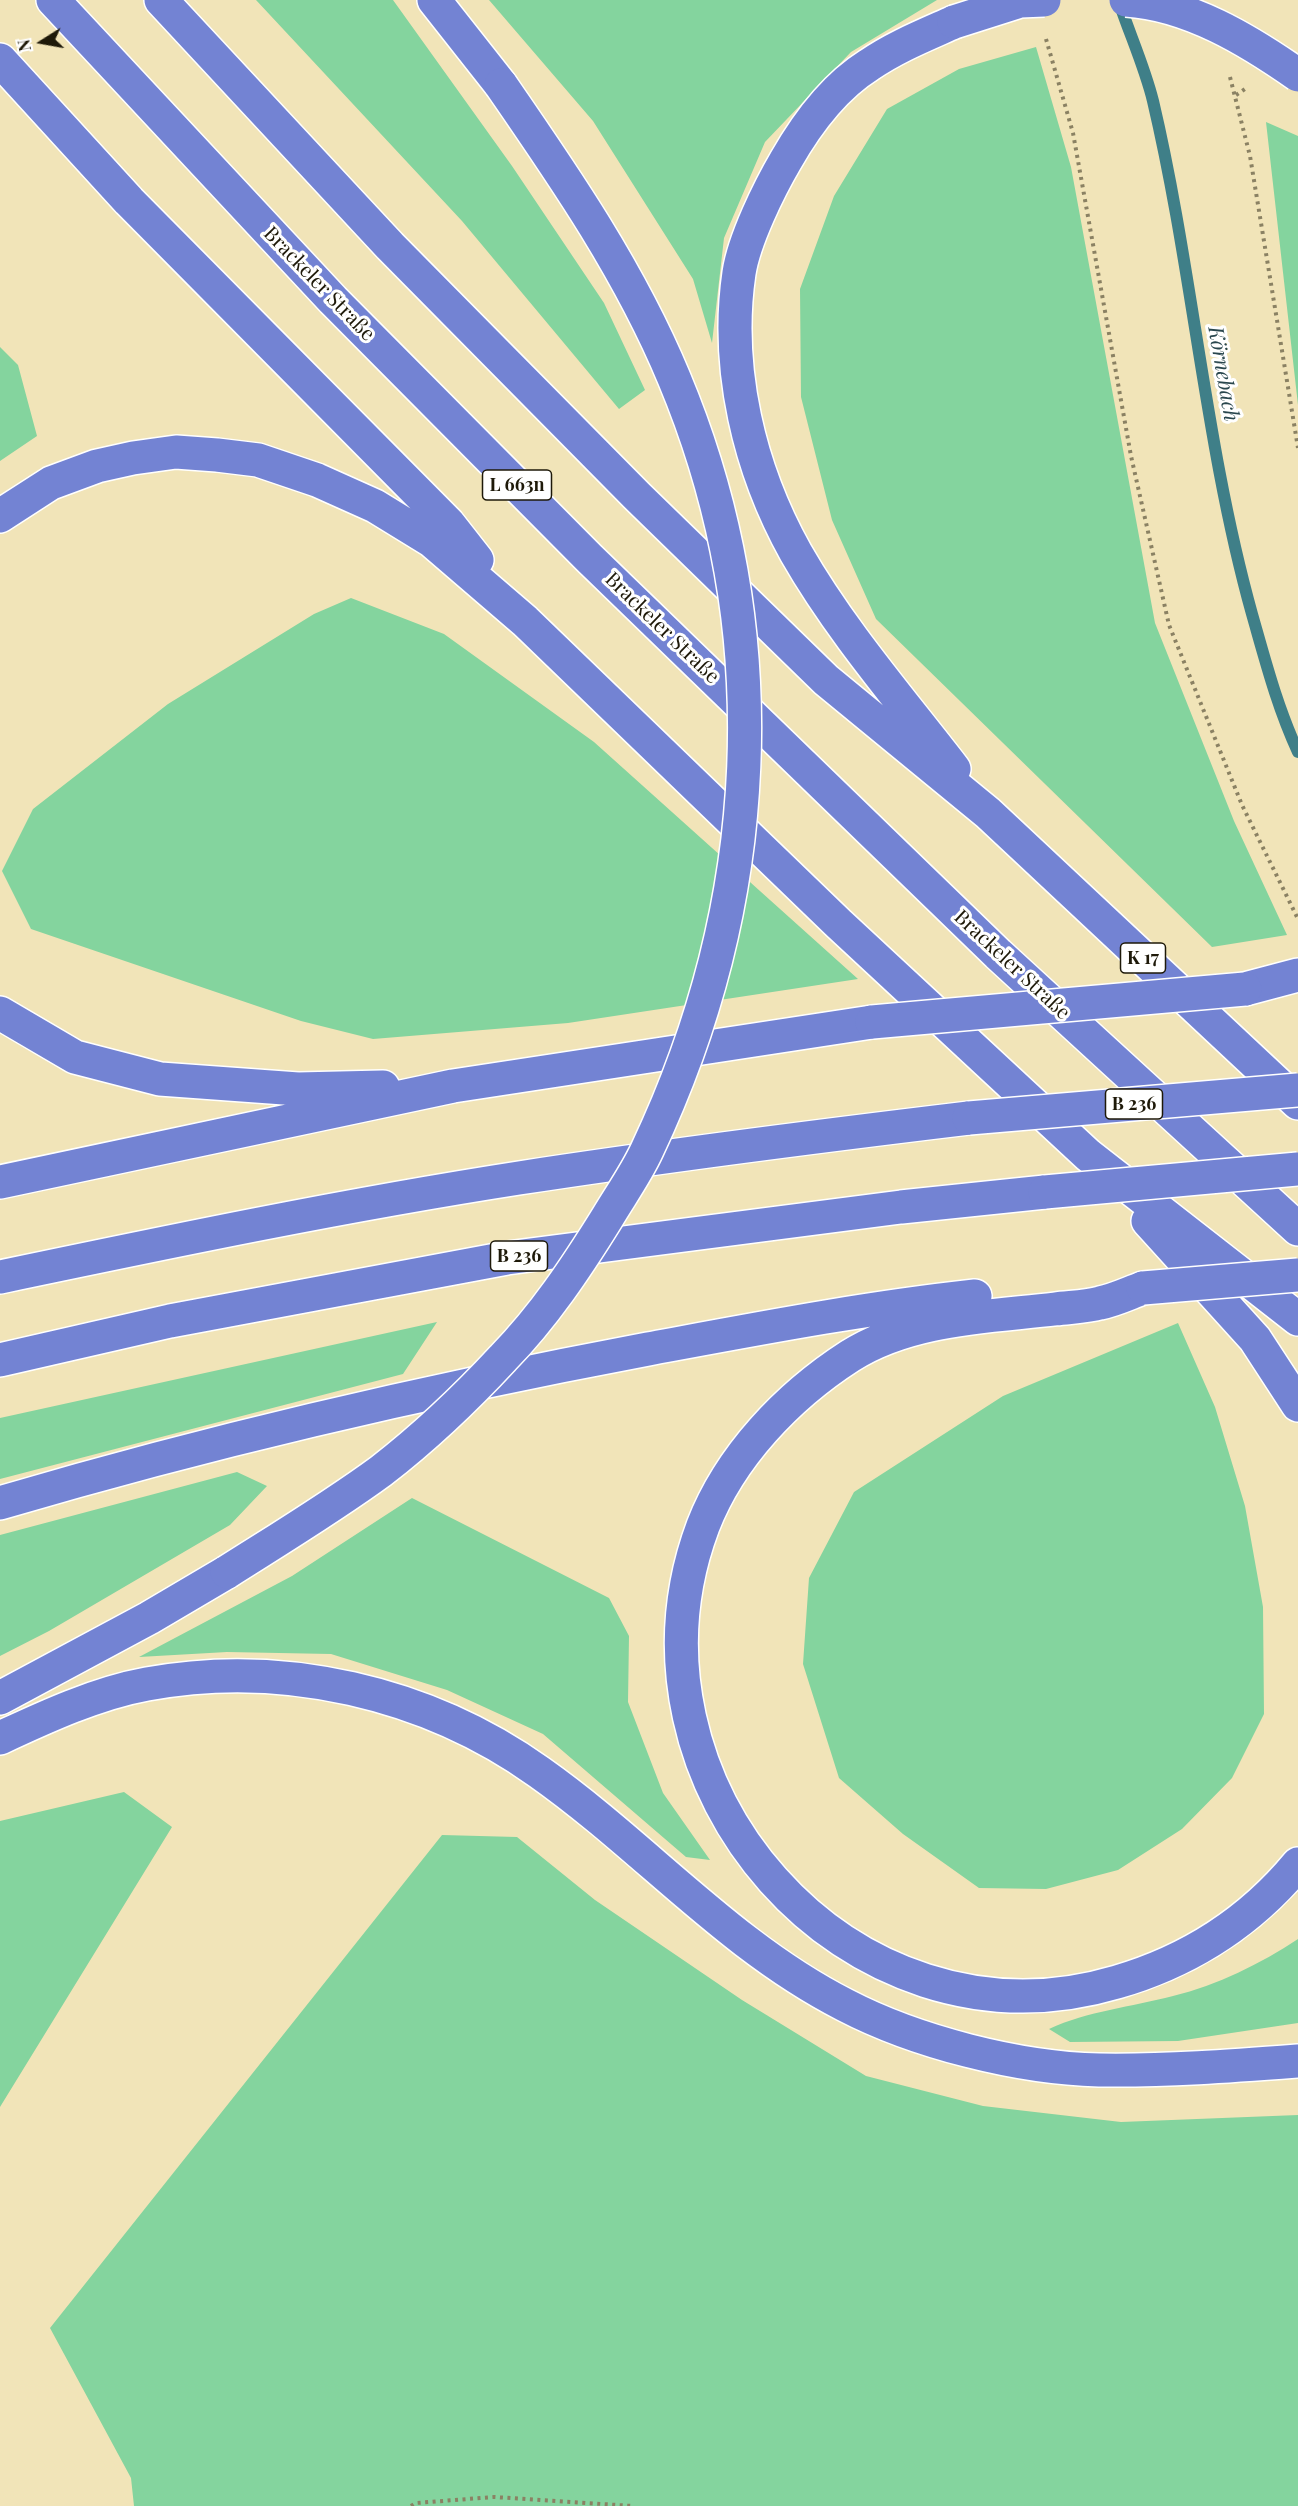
<!DOCTYPE html>
<meta charset="utf-8">
<style>
body{margin:0}
#map{position:relative;width:1298px;height:2506px;overflow:hidden;background:#f1e4b8;font-family:"Playfair Display",serif}
canvas{display:block}
.north{position:absolute;left:12px;top:12px;width:60px;height:60px;-webkit-text-stroke:4px #fff;paint-order:stroke;rotate:259deg;font-size:16px;font-weight:700;line-height:24px;text-align:center;color:#1e1909}
.north::after{content:'';display:block;margin:auto;width:21px;height:27px;background:#1e1909;clip-path:polygon(50% 0,100% 100%,50% 72%,0 100%)}
</style>
<div id="map">
<canvas width="1298" height="2506"></canvas>
<div class="north">N</div>
</div>
<script>
const context = document.querySelector('canvas').getContext('2d');
context.lineJoin = 'round';
function fillPath(path, color) { context.fillStyle = color; context.fill(path, 'evenodd'); }
function stroke(path, color, width, dash) { context.strokeStyle = color; context.lineWidth = width; context.lineCap = dash ? 'butt' : 'round'; context.setLineDash(dash || []); context.stroke(path); }
function label(font, color, halo, rows, align = 'center') {
  context.font = font + ' "Playfair Display",serif'; context.lineWidth = 6; context.setLineDash([]); context.textBaseline = 'middle'; context.strokeStyle = halo; context.fillStyle = color; for (const [text, x, y, turn = 0] of rows) {
    context.save(); context.translate(x, y); context.rotate((+turn || 0) * Math.PI / 180); context.textAlign = isNaN(turn) ? turn : align; if (halo) context.strokeText(text, 0, 0); context.fillText(text, 0, 0); context.restore();
  }
}
fillPath(new Path2D(`
 M256,0h137l119,166 92,137 41,87 -26,19 -157,-188z
 M489,0h448l-86,52 -86,90 -41,96 -12,105 -19,-64 -100,-158z
 M1036,47l35,120 84,456 79,198 53,114 -75,12 -336,-328 -44,-99 -31,-123 -1,-108 34,-93 53,-87 72,-40z
 M1266,122l32,14v269z
 M0,347l18,18 19,71 -37,25z
 M351,598l93,36 150,108 264,237 -290,44 -195,16 -72,-18 -270,-92 -29,-58 31,-62 135,-105 146,-90z
 M437,1322l-34,52 -403,105v-61z
 M1178,1323l37,84 30,99 18,101 1,107 -32,64 -50,51 -64,41 -72,19 -67,-1 -76,-54 -64,-56 -36,-114 6,-86 45,-86 149,-96z
 M237,1472l30,14 -37,39 -181,106 -49,25v-121z
 M412,1498l197,100 20,38 -1,66 35,91 47,67 -24,-3 -143,-123 -96,-44 -116,-36 -104,-2 -88,5 153,-81z
 M124,1792l48,35 -172,280v-286z
 M442,1835l75,2 78,63 147,100 124,76 117,30 138,16 177,-7v391h-1164l-3,-28 -81,-150z
 M1298,1939v84l-120,18 -108,1 -21,-13c39,-18 82,-22 124,-33 45,-11 87,-32 125,-57z`), '#84d49e');
stroke(new Path2D(`
 M1119,2c11,33 26,66 34,99 40,170 52,345 99,513 14,49 25,92 46,138`), '#3f7f88', 12);
const highway = new Path2D(`
 M53,0l280,300 256,258 409,396 300,275
 M161,0l229,246 247,250 189,184 162,133 310,290
 M434,0l67,85
 M954,22c-29,13 -59,25 -85,43 -35,22 -63,60 -83,95 -17,29 -42,80 -47,113 -14,95 10,196 57,280 44,77 104,146 158,216
 M0,60l129,141 319,322 29,37
 M0,516l51,-33 46,-17 36,-8 43,-6 41,3 41,5 59,20 58,26 57,35 93,80 313,302 250,232 210,164
 M1245,989l53,-14
 M0,1013l75,44 85,22 138,10 85,-2
 M0,1182l453,-96 419,-64
 M1148,1221l107,118 43,66
 M0,1277c172,-36 345,-72 519,-99 150,-23 300,-42 450,-60
 M1143,1288c-14,5 -28,12 -43,15 -14,4 -30,4 -45,6 -69,8 -145,9 -205,47 -62,40 -120,100 -147,170 -96,256 145,536 414,456 72,-21 133,-60 181,-118
 M0,1360l170,-39 337,-63 394,-51 144,-15
 M0,1503c213,-63 430,-113 648,-154 108,-20 217,-41 327,-53
 M0,1698l149,-80 78,-46
 M0,1738c45,-21 97,-45 147,-54 135,-25 280,8 392,88 105,74 190,174 306,233 71,37 173,63 254,65 66,1 133,-4 199,-9`);
stroke(highway, '#fff', 36);
stroke(new Path2D(`
 M1046,39l27,94 58,323 38,169 73,180 56,114
 M1230,77l20,79 48,292
 M1236,95l12,-8
 M411,2506l5,-3 78,-6 139,9`), '#8a8163', 4, [3, 4.5]);
stroke(highway, '#7383d3', 33);
const highwayBridge = new Path2D(`
 M1126,0c63,4 122,40 172,75
 M954,22l66,-21 24,-1
 M872,1022l373,-33
 M969,1118l329,-28
 M1045,1192l253,-23
 M1143,1288l155,-13
 M227,1572c52,-33 105,-65 154,-101 44,-34 85,-73 122,-113 41,-42 73,-90 104,-140 13,-22 29,-44 40,-68 116,-245 133,-519 27,-772 -44,-106 -108,-199 -173,-293`);
stroke(highwayBridge, '#fff', 36, []);
stroke(highwayBridge, '#7383d3', 33);
for (const [x, y, w] of [
 [517,485,69],
 [1143,958,45],
 [1134,1104,57],
 [519,1256,57]
]) { const box = new Path2D(); box.roundRect(x - w / 2, y - 15, w, 30, 4.5); context.fillStyle = '#fff'; context.fill(box); stroke(box, '#1e1909', 1.5); }
label('bold 18px', '#1e1909', null, [
 ["L 663n",517,485],
 ["K 17",1143,958],
 ["B 236",1134,1104],
 ["B 236",519,1256]
]);
label('20px', '#1e1909', '#fff', [
 ["Brackeler Straße",319,284,46],
 ["Brackeler Straße",662,628,44],
 ["Brackeler Straße",1012,965,43]
]);
label('italic 21px', '#29464d', '#fff', [
 ["Körnebach",1223,374,80]
]);
</script>
